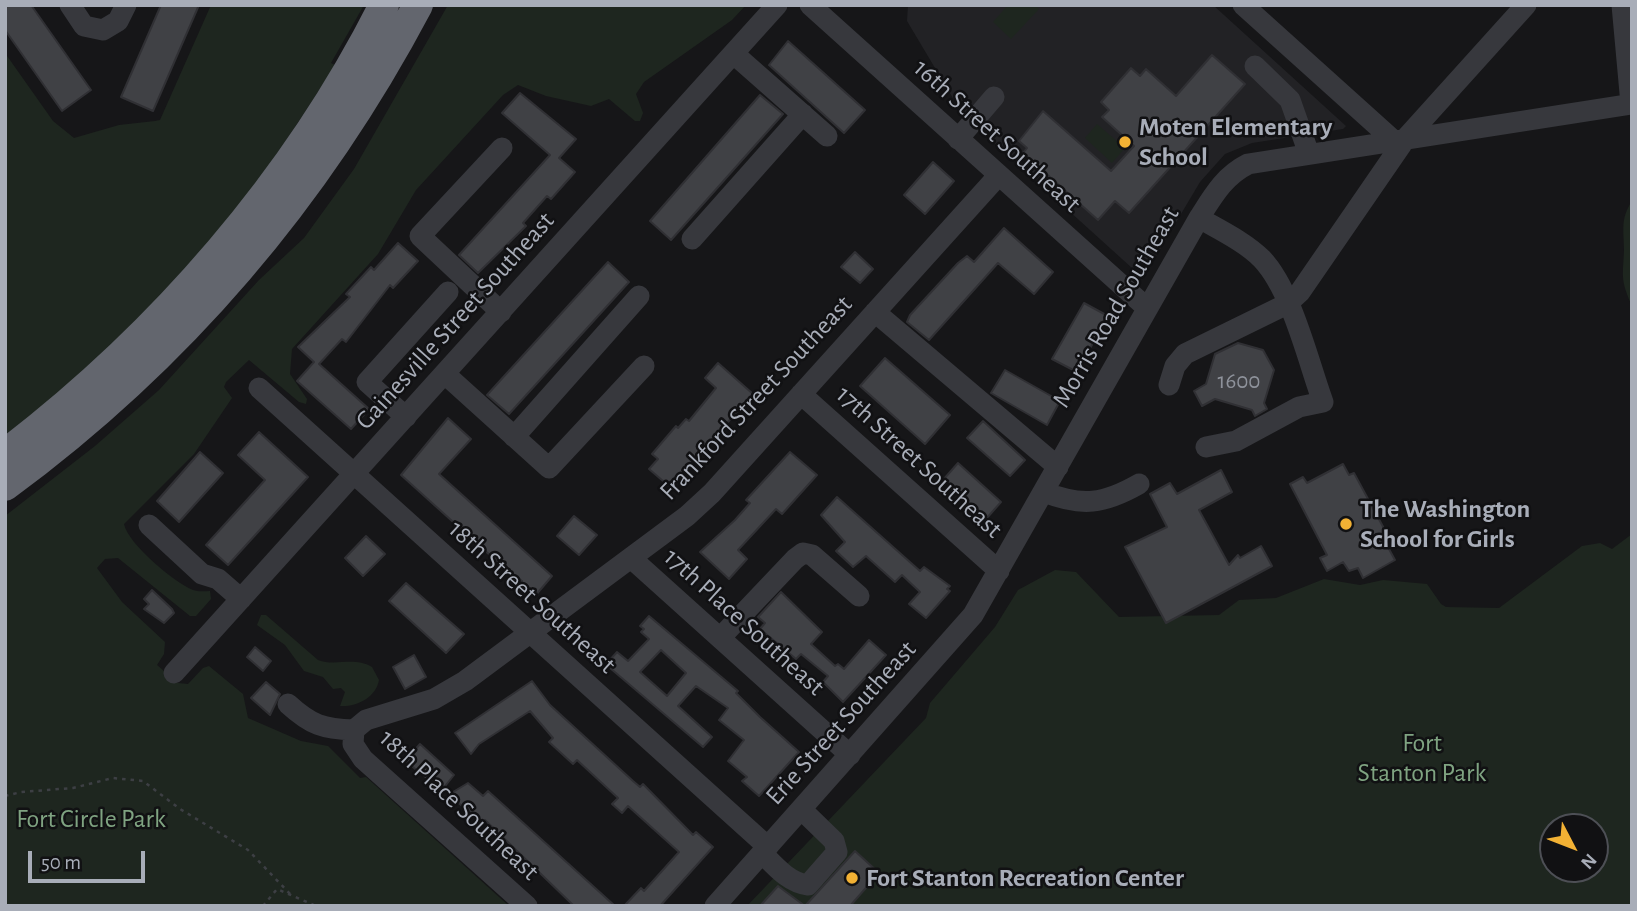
<!DOCTYPE html>
<style>
body{margin:0}
#map{position:relative;width:1637px;height:911px;overflow:hidden;background:#161618;font-family:"Alegreya Sans",sans-serif}
canvas{display:block}
.frame{position:absolute;inset:0;border:7px solid #a8adb8;pointer-events:none}
.north{position:absolute;left:1539px;top:813px;width:70px;height:70px;box-sizing:border-box;background:#111113;border:2px solid #4d4f55;border-radius:50%;rotate:132deg;font-size:19px;font-weight:700;line-height:28px;text-align:center;color:#a8adb8}
.north::after{content:'';display:block;margin:auto;width:24px;height:32px;background:#f2b134;clip-path:polygon(50% 0,100% 100%,50% 72%,0 100%)}
.scale{position:absolute;left:28px;top:851px;width:117px;height:32px;box-sizing:border-box;border:4px solid #a8adb8;border-top:0;padding-left:9px;font-size:21px;line-height:24px;white-space:nowrap;color:#a8adb8;-webkit-text-stroke:5px #111113;paint-order:stroke}
</style>
<div id="map">
<canvas width="1637" height="911"></canvas>
<div class="frame"></div>
<div class="north">N</div>
<div class="scale">50 m</div>
</div>
<script>
const context = document.querySelector('canvas').getContext('2d');
context.lineJoin = 'round';
function fillPath(path, color) { context.fillStyle = color; context.fill(path, 'evenodd'); }
function stroke(path, color, width, dash) { context.strokeStyle = color; context.lineWidth = width; context.lineCap = dash ? 'butt' : 'round'; context.setLineDash(dash || []); context.stroke(path); }
function label(font, color, halo, rows, align = 'center') {
  context.font = font + ' "Alegreya Sans",sans-serif'; context.lineWidth = 5; context.setLineDash([]); context.textBaseline = 'middle'; context.strokeStyle = halo; context.fillStyle = color; for (const [text, x, y, turn = 0] of rows) {
    context.save(); context.translate(x, y); context.rotate((+turn || 0) * Math.PI / 180); context.textAlign = isNaN(turn) ? turn : align; if (halo) context.strokeText(text, 0, 0); context.fillText(text, 0, 0); context.restore();
  }
}
fillPath(new Path2D(`
 M908,5h305l133,121 -3,3 -91,14 -27,11 -25,28 -57,96 -180,-163 -56,-94z`), '#222225');
fillPath(new Path2D(`
 M211,5h153l-33,58 4,2c-55,88 -113,171 -185,246 -44,46 -95,86 -145,125v-383l48,68 21,17 45,-13 36,-4 5,-1z
 M448,5h298l-14,15 -88,62 -8,12 7,19 -3,8h-5l-26,-22 -18,7 -45,-10 -28,-11 -15,10 -87,95 -38,64 -86,95 -2,25 17,25 -1,5 -7,-2 -50,-42 -23,22 -2,5 8,11 -38,56 -70,70c4,20 50,58 69,66 5,2 12,1 17,1l1,8 -15,17h-6l-72,-58 -13,1 -8,9 25,34 43,40 -1,12 -7,11 21,18 10,1 15,-16 6,-2 34,28 5,24 53,23 27,5 32,32 6,-1 143,129h-504v-390l90,-70 64,-56 100,-110 45,-42 50,-69z
 M1008,5h27l4,4 -28,30 -18,-17z
 M1097,124l28,24 -13,15 -27,-25z
 M1632,201v105c-12,-27 -9,-29 -8,-56 0,-20 -4,-31 8,-49z
 M1632,534v372h-885l179,-188 4,-15 65,-76 23,-37 37,-20 21,2 43,45 100,-2 20,-15 37,-2 48,-19 36,6 23,-5 44,4 14,20 5,3 53,1 83,-62 18,-3 12,6zM1553,827h42v42h-42z
 M261,615h5l52,45c18,7 35,-4 54,7l7,13c-3,18 -23,27 -39,26l5,-14 -4,-4 -8,1 -10,-12 -19,-6 -19,-26 -28,-20z`), '#1e261f');
const building = new Path2D(`
 M5,5h26l60,85 -29,21 -57,-81z
 M161,5h38l-46,106 -32,-14z
 M788,41l77,69 -21,23 -75,-68z
 M1212,55l33,29 -116,129 -14,-12 -17,19 -75,-67 4,-5 -8,-7 24,-30 68,60 23,-25 -32,-29 7,-7 -8,-8 30,-34 9,8 6,-7 30,27z
 M520,93l56,46 -17,19 16,14 -24,27 -4,-3 -24,27 3,3 -48,47 -19,-18 91,-100 -48,-42z
 M760,95l23,19 -112,126 -21,-19z
 M933,162l21,19 -29,33 -21,-19z
 M1004,228l49,44 -19,22 -36,-31 -69,77 -22,-18 3,-7 48,-52 9,-7 7,6z
 M398,243l20,18 -25,27 -3,-3 -44,57 -4,-3 -23,25 50,45 -18,20 -54,-48 17,-19 -16,-15 52,-50 -4,-3 25,-27 3,3z
 M855,252l18,17 -13,14 -19,-16z
 M608,262l21,20 -120,132 -22,-19z
 M1084,303l24,13 -31,56 -25,-13z
 M1238,343l25,7 11,20 -10,33 3,6 -12,7 -3,-6 -37,-11 -13,7 -8,-15 12,-7 9,-30z
 M885,358l65,57 -25,29 -65,-58z
 M718,363l35,31 -83,93 -21,-18 9,-10 -6,-5 24,-28 2,2 8,-9 3,2 27,-33 -11,-10z
 M1005,370l55,31 -13,24 -56,-32z
 M448,418l23,21 -32,35 113,102 -17,20 -15,-13 2,-2 -20,-15 -101,-91z
 M983,421l42,39 -15,16 -43,-38z
 M259,432l49,45 -80,88 -22,-20 59,-65 -27,-25z
 M200,452l23,21 -44,49 -22,-21z
 M790,452l27,23 -35,39 -6,-5 -38,41 9,9 -18,20 -29,-27 35,-32 15,-17 -4,-3z
 M958,463l43,39 -15,17 -43,-39z
 M1343,464l6,11 5,-2 40,74 -5,2 6,11 -32,18 -5,-10 -9,3 -6,-9 -16,9 -7,-13 7,-3 -37,-71 13,-7 4,6z
 M1221,470l11,22 -33,18 30,55 9,-10 2,3 21,-12 11,20 -106,57 -41,-76 42,-20 -17,-33 20,-11 7,11z
 M837,497l83,74 4,-4 26,19 -3,3 3,2 -24,27 -17,-14 11,-12 -18,-17 -7,7 -29,-26 -13,11 -17,-16 9,-9 -24,-27z
 M574,516l23,19 -18,20 -22,-19z
 M366,536l19,18 -22,22 -18,-18z
 M406,583l58,51 -18,19 -57,-52z
 M152,590l20,19 2,4 -10,10 -20,-14 5,-5 -5,-5z
 M781,592l41,40 -11,12 24,22 3,-2 6,5 25,-29 17,15 -43,47 -20,-20 5,-6 -27,-22 -5,5 -36,-30 5,-6 -7,-6z
 M649,616l89,75 -2,2 24,24 39,35 -40,44 -17,-15 5,-4 -19,-16 16,-21 -25,-20 9,-12 -32,-22 -18,20 34,31 -9,10 -93,-79 2,-2 -4,-4 9,-10 11,9 21,-22 -8,-7 3,-3 -4,-3zM661,650l25,23 -19,23 -27,-24z
 M255,647l16,14 -8,10 -16,-14z
 M414,655l12,22 -21,12 -12,-22z
 M532,681l18,24 83,76 7,6 3,-3 50,51 3,-3 17,15 -53,59h-36l17,-18 3,3 35,-39 -51,-46 -6,7 -10,-9 6,-6 -41,-38 -4,4 -24,-22 4,-4 -23,-27 -51,33 -8,10 -16,-21z
 M266,682l14,12 -10,21 -19,-17z
 M420,744l34,31 -12,15 -37,-29z
 M468,783l15,13 5,-5 127,115h-41l-89,-86 -2,2 -35,-27z
 M855,851l24,22 -29,33h-90l18,-20 27,20z`);
fillPath(building, '#404145');
stroke(building, '#303034', 2);
stroke(new Path2D(`
 M5,796l16,-4 52,-4 40,-10 30,3 37,28 68,41 45,47
 M263,906l14,-17 39,17`), '#3d3f44', 2.5, [3.5, 5]);
stroke(new Path2D(`
 M70,5l14,21 19,4 15,-9 8,-16
 M810,5l337,303
 M1243,5l150,135
 M1622,5l9,99
 M734,54l93,82
 M1255,66l35,34 19,54
 M958,139l36,-42
 M1199,218c21,12 46,24 63,41 30,32 46,102 61,143l-24,5 -63,34 -30,6
 M692,239l111,-125
 M501,312l-81,-76 82,-88
 M875,312l183,155
 M445,374l104,94 95,-102
 M1169,385l6,-19 10,-12 102,-50 13,-12 106,-154 120,-133
 M259,388l509,459
 M801,394l198,177
 M406,417l-39,-35 81,-90
 M514,437l125,-141
 M1044,492c38,15 60,12 95,-8
 M149,525l53,49 16,5 23,20
 M631,558l219,197
 M720,638l75,-79 8,-6 9,2 47,41
 M174,673l603,-668
 M288,704c23,21 35,25 66,26
 M762,853c13,13 27,30 46,32l29,-33 -3,-11 -33,-32
 M527,906l-164,-147 -10,-15 1,-14 12,-10 68,-21 31,-18 222,-165 25,-23 286,-317
 M715,906l258,-291 226,-397c14,-22 25,-42 49,-54l384,-60`), '#37383d', 21);
stroke(new Path2D(`
 M5,454c156,-119 291,-274 379,-449
 M5,486c174,-128 312,-290 413,-481`), '#63666e', 30);
for (const [x, y, r, color] of [
 [1125,142,7,"#f2b134"],
 [1346,524,7,"#f2b134"],
 [852,878,7,"#f2b134"]
]) { const dot = new Path2D(); dot.arc(x, y, r, 0, 2 * Math.PI); context.fillStyle = color; context.fill(dot); stroke(dot, '#111113', 2.5); }
label('23px', '#8e929b', null, [
 ["1600",1239,381]
]);
label('bold 26px', '#a8adb8', '#111113', [
 ["Moten Elementary",1139,127],
 ["School",1139,157],
 ["The Washington",1360,509],
 ["School for Girls",1360,539],
 ["Fort Stanton Recreation Center",866,878]
], 'left');
label('26px', '#a8adb8', '#111113', [
 ["16th Street Southeast",997,136,42],
 ["Morris Road Southeast",1116,307,-60],
 ["Gainesville Street Southeast",455,321,-48],
 ["Frankford Street Southeast",756,398,-47],
 ["17th Street Southeast",919,462,42],
 ["18th Street Southeast",532,597,42],
 ["17th Place Southeast",744,622,42],
 ["Erie Street Southeast",841,723,-48],
 ["18th Place Southeast",459,805,43]
]);
label('26px', '#7fa381', '#111113', [
 ["Fort",1422,743],
 ["Stanton Park",1422,773],
 ["Fort Circle Park",91,819]
]);
</script>
